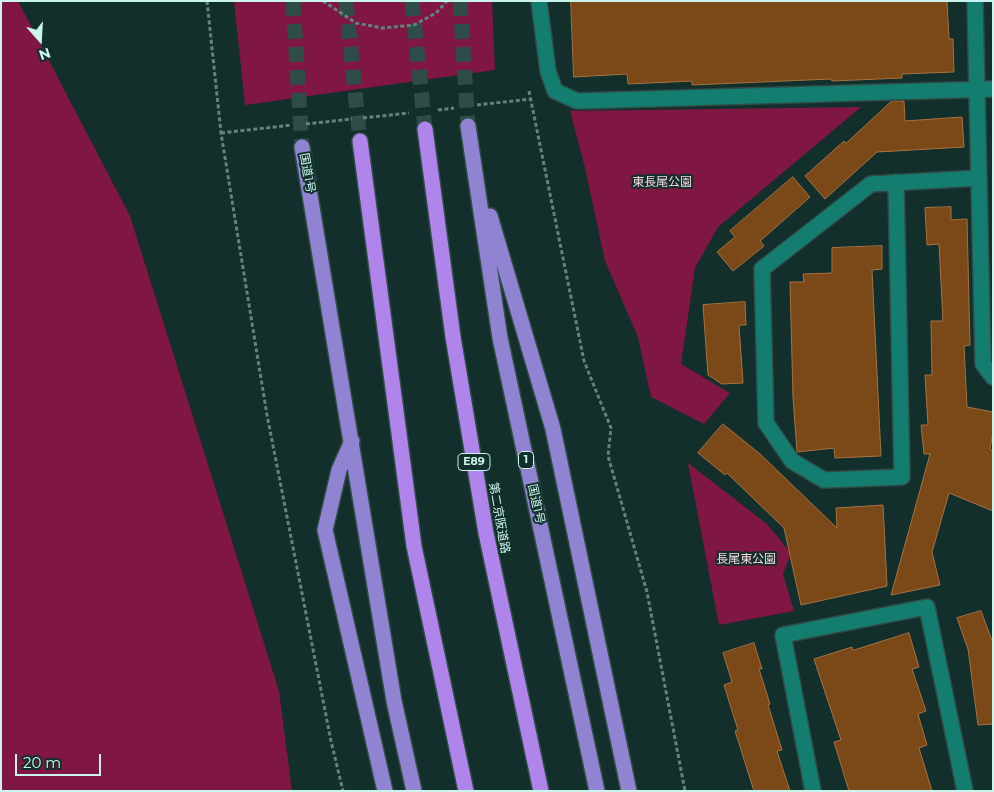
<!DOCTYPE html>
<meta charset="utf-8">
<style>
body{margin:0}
#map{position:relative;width:994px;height:792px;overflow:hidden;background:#122f2b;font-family:Montserrat,sans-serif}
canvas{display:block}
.frame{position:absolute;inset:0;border:2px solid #caf5ec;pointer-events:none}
.north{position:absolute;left:15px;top:15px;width:50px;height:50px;-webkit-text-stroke:4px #122f2b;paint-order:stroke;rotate:161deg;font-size:14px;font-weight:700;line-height:20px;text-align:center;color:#caf5ec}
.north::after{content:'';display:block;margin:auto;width:18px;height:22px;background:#caf5ec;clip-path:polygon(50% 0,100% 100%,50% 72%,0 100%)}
.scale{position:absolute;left:15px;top:754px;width:86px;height:22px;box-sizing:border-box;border:2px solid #caf5ec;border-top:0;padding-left:6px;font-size:15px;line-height:18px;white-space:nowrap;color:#caf5ec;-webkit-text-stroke:4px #122f2b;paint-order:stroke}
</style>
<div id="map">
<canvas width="994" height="792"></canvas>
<div class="frame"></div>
<div class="north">N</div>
<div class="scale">20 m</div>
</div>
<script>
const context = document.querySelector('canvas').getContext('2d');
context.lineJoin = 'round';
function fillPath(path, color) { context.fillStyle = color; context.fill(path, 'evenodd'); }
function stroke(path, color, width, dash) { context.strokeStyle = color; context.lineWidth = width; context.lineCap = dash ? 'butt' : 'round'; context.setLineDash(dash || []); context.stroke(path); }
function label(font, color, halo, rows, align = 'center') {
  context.font = font + ' Montserrat,"Noto Sans JP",sans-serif'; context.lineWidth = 4; context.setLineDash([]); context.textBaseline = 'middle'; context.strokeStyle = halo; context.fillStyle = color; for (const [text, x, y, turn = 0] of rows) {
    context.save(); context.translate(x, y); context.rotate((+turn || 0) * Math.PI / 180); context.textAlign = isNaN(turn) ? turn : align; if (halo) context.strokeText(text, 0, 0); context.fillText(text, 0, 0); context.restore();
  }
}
fillPath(new Path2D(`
 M1,1h17l112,215 149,475 13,100h-291z
 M234,1h258l3,69 -250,35z
 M861,107l-143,120 -23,41 -14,96 49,29 -26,31 -53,-27 -13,-60 -33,-76 -20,-93 -15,-57z
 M688,463l79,61 24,29 -8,21 11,37 -75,14z`), '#801642');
const building = new Path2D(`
 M571,1h376l2,38h4l1,33 -52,2v4l-70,3 -1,-2 -139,6v-4l-64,3 -1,-10 -53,3z
 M892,101h12l1,20 57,-4 2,30 -87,5 -52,47 -20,-23 39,-35 2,2z
 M793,177l17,20 -50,44 4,5 -31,25 -16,-19 18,-15 -5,-6z
 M951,207v13l16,-1 3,126 -6,1 3,61 26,5v21l-3,16 3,2v60l-44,-18 -17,59 8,33 -49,10 39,-141h-6l-3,-29h7l-3,-50h7l-1,-54h12l-4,-77 -12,1 -2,-37z
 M882,246v23l-10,1 9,186 -46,2 -1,-10 -37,4 -4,-55 -3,-115h14l-1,-8 29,-1v-25z
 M745,302l1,23h-7l4,58 -21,1 -14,-9 -5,-70z
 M723,424l37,30 77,74 -1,-20 47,-3 4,81 -86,19 -17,-77 -57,-55 -2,2 -27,-22z
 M981,611l12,32v81l-15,1 -10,-76 -11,-31z
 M909,633l10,34 -7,2 14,42 -8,3 9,31 -8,3 13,43h-83l-15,-49 7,-2 -27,-81 38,-12 1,3z
 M754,643l8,26h-3l11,35 -2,1 14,45 -5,1 13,40h-36l-19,-60 3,-1 -14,-45 8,-3 -9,-29z`);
fillPath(building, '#7a4917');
stroke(building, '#a67243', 1);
stroke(new Path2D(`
 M293,1l9,146
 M460,1l8,125`), '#2e4d48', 15, [15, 8]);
stroke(new Path2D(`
 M346,1l14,140
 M412,1l13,128`), '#2e4d48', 15, [15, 8]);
const minor = new Path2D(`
 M539,1l9,70 7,20 22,10 416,-12
 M975,1l8,363 10,13
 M896,182l6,295 -78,3 -32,-19 -26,-38 -4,-154 109,-85 108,-6
 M813,791l-30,-156 144,-28 38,184`);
const trunk = new Path2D(`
 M468,126l32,212 97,453
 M302,147l92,554 20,90
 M490,216l63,213 76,362
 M352,441l-13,29 -14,60 60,261`);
const motorway = new Path2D(`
 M425,129l28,208 33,196 55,258
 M360,141l54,405 52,245`);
stroke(minor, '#304c47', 18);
stroke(trunk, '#304c47', 18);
stroke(motorway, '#304c47', 18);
stroke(new Path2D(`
 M207,1l14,132 46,282 64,326 12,50
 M323,1l33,22 26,5 32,-3 22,-12 11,-12
 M529,91l55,270 27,67 -3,28 39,136 38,199
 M477,105l54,-6
 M438,110l16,-2
 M363,118l46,-5
 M306,124l46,-5
 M221,133l71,-8`), '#61847d', 3, [4, 2.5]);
stroke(minor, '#137e70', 15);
stroke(trunk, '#9084d2', 15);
stroke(motorway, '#af85eb', 15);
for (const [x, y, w] of [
 [526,460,15],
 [474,462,32]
]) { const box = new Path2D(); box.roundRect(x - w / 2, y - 8.5, w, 17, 4); context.fillStyle = '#122f2b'; context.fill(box); stroke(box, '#caf5ec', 1); }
label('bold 11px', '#caf5ec', null, [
 ["1",526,460],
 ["E89",474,462]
]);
label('12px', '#caf5ec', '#122f2b', [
 ["国道1号",307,173,80],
 ["国道1号",536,504,78],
 ["第二京阪道路",499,518,80]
]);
label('12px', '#fad9e1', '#122f2b', [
 ["東長尾公園",662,182],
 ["長尾東公園",746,559]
]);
</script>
